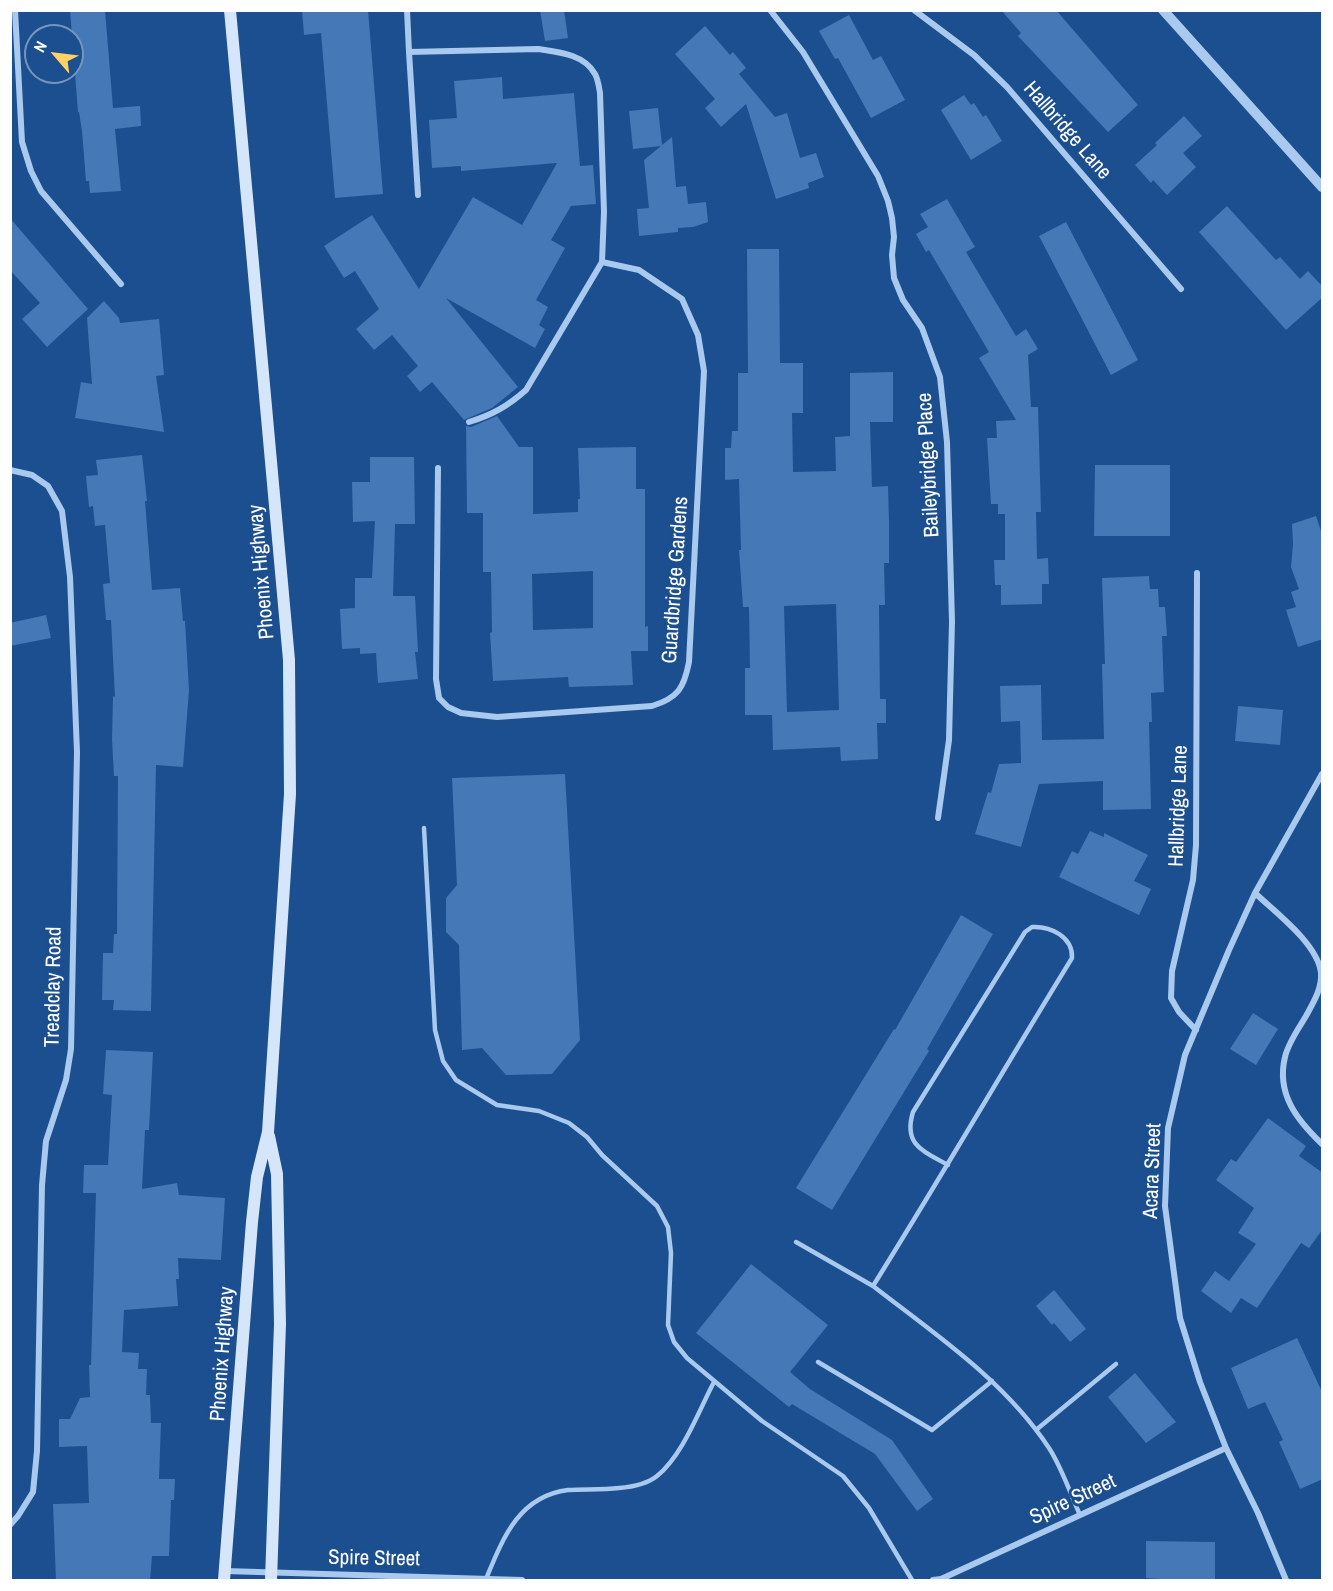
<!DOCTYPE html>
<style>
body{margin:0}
#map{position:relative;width:1333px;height:1591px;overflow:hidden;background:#1b4f8f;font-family:"Archivo Narrow",sans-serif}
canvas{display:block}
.frame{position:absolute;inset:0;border:12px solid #fff;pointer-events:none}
.north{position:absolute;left:24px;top:24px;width:60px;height:60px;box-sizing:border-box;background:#1b4f8f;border:2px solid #7695bc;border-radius:50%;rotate:298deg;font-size:16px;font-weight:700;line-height:24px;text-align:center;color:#fff}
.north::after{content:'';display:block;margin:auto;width:21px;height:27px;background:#ffd166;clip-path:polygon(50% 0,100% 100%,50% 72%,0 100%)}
</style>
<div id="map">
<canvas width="1333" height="1591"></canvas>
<div class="frame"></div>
<div class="north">N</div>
</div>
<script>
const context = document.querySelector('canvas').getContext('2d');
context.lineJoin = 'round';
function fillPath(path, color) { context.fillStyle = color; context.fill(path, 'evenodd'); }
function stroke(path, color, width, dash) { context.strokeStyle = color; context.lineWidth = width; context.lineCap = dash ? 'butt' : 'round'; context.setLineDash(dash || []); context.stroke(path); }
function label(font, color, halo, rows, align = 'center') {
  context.font = font + ' "Archivo Narrow",sans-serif'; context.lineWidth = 6; context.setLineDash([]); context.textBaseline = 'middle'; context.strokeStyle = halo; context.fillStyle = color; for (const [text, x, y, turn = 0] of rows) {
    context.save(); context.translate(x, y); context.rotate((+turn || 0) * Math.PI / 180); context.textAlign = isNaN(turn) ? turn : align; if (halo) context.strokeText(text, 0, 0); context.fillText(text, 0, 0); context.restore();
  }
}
fillPath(new Path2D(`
 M70,10h35l8,98 27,-2 1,20 -26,3 6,62 -31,2 -1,-12h-3l-4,-50 -3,-19h-1z
 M302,10h66l15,184 -48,4 -14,-165 -17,2z
 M540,10h24l4,28 -23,3z
 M1001,10h55l82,95 -30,27 -90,-96 3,-3z
 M849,15l24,45 8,-4 24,44 -34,18 -33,-60 -3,1 -16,-28z
 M705,26l25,29 3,-3 13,16 -7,6 36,43 12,-4 13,45 16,-5 8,24 -16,6 1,5 -33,11 -30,-95 -25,23 -16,-19 10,-9 -40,-45z
 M502,77l1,22 71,-6 6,73 13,-1 3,39 -25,2 -20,34 14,8 -29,52 12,7 -9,18 6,4 -10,19 -89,-50 72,89 -26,21 -28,12 -32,-38 -12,10 -13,-16 11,-10 -26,-31 -18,15 -18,-21 23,-20 -24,-38 -11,7 -20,-32 48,-31 47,74 54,-92 49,28 35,-62 -96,8v-5l-29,2 -3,-48 28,-2 -3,-37z
 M964,95l7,10 3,-2 9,14 3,-2 16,26 -31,19 -30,-50z
 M658,108l4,37 10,-8 4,50 10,-1 2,18 18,-2 2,20 -15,5 -15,1v4l-39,4 -2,-27 12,-1 -5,-48 17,-14 -28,3 -4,-38z
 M1184,116l18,20 -19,17 13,14 -29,28 -14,-15 -2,3 -16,-18 22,-20 -2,-2z
 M947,199l28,48 -9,5 50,84 10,-7 12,20 -10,6 3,52h7l3,105h-5l1,47 11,-1 1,26h-7v20l-41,1v-20h-6l-1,-25h11v-46h-7v-10h-7l-4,-66h10l-1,-17 20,-1 -37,-62 10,-6 -60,-102 -3,2 -10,-18 12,-7 -8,-13z
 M1227,206l49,54 4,-3 20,22 8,-8 15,16v10l-37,33 -87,-98z
 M10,218l78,91 -41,38 -25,-28 18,-16 -30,-33z
 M1066,222l72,138 -27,15 -72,-139z
 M747,249h32l1,114h23v50h-11l1,59 43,-1 -1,-34 15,-1v-63l43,-1v50h-23l2,65 16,-1 1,36v41h-5l1,42h-6l1,94h6v24h-9l1,36 -37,2 -1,-14 -67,3 -1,-35h-27v-47h5l-1,-61h-6l-4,-57h2l-2,-71 -14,1v-32h6l1,-17h6v-58h10zM836,604l3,106 -52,2 -3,-106z
 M104,301l15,17 1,5 39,-4 5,56 -8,1 8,56 -89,-14 6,-36 11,2 -5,-66z
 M497,416l22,31h14v67l45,-2v-13h2l-2,-51 58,-1v42h9v138l3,-1v25h-17l2,34 -64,2 -1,-10 -75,4 -3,-48 2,-1 -1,-60h-8v-59h-16l-1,-87 5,1zM593,571v57l-60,2 -1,-56z
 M142,455l5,46h-2l7,89 28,-2 3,33h2l4,69 -6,77 -27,-2 -5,246 -38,-1 1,-10h-12l1,-47h10l1,-19h3l1,-158h-4l-2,-36 1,-44 2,1 -4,-77h-5l-3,-36 7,-1 -5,-58 -10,1 -2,-20 -4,1 -3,-31 12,-1 -2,-15z
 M370,457h44l1,67h-20l-2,72h22l3,56h-3l3,27 -40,4 -2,-30 -16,1v-6l-18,1 -2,-40 15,-1v-30h17l3,-57 -22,1 -1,-40h18z
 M1095,465h75v71h-76z
 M1316,516l7,21v102l-25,8 -12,-37 10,-3 -5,-15 8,-3 -8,-22 2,-23 -1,-20z
 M1149,576l1,13h8l1,18h6l2,29h-5l2,56 -13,1 1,29h-3l2,87 -48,1v-29l-64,3 -18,63 -46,-13 13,-42 3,1 8,-29 22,-1 -1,-42 -19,1 -1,-36 41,-1 1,55 62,-1 -2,-75h3l-3,-86z
 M46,615l5,23 -41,8v-23z
 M1238,706l45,4 -3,35 -45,-4z
 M565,774l15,266 -28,34 -46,1 -24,-27 -20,2 -3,-105 -13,-13v-34l11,-13 -5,-107z
 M1090,831l14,6v-4l44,22 -14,26 17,8 -12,26 -80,-38 13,-26 6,3z
 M961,915l32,19 -66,115 2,2 -97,159 -36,-22 98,-159 1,1z
 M1253,1013l25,16 -22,36 -26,-16z
 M106,1050l47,2 -4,78h-4l-3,59 35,-6 2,12 46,3 -4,62 -43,-2 1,21h-3l2,27 -54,4 -2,42 17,1 -1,16h9l-1,26h4l1,28h10l-2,56h16l-1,21h-3l-2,56h-17l-2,25h-94l-3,-77 36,-1 -2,-57 -28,1v-28h11l10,-21 10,-1 -1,-32h2l5,-172h-13l1,-28h24l4,-70 -9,-1z
 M1268,1118l38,28 -7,10 24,17v56l-14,19 -8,-5 -44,65 -16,-10 -10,15 -30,-22 14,-20 14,10 27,-37 -18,-11 16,-25 -38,-28 15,-21 5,3z
 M751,1264l77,61 -38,47 20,17 82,51 41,59 -16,12 -42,-57 -83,-50 -3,3 -93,-74z
 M1054,1290l32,39 -16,13 -16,-19 -2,2 -16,-19z
 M1297,1338l26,56v85l-23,10 -21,-47 4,-2 -18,-38 -17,7 -17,-41z
 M1135,1373l41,49 -30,21 -38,-46z
 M1146,1541l69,1v39h-55v-2l-14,-1z`), '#4478b7');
stroke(new Path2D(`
 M424,828l11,202 8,31 13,19 41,25 42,6 30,12 18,14 15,18 55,51 11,21 3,26 -3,72 6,17 13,16 75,63 81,55 26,32 43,72
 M948,1165c-25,-14 -45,-20 -35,-53l112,-180 7,-5c19,-1 41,10 40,31 -67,109 -131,219 -199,328 63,49 131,94 176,162 13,20 21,45 31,67
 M796,1242l77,44
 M818,1362l114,68 60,-49
 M1036,1430l80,-66
 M486,1579c17,-41 33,-83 82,-89 17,-1 34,0 51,-2 13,-1 28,-4 38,-12 26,-21 42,-66 57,-94`), '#a9c9ee', 4.5);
stroke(new Path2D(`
 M15,10l7,132 9,29 10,20 80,93
 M407,10l2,42 129,-3c20,3 46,5 57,25 3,5 4,13 5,19l4,119 -2,50 -76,128c-18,16 -34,25 -57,32
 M770,10l33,42 75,124 10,25 4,17 2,19 -2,18 2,23 9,22 19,28 18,49 7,65 5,180 -3,118 -11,78
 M914,10l60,45 33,32 174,202
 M409,52l9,143
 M438,468l-2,211 3,19 9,9 13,6 36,4 155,-11c26,-8 32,-18 37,-44l15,-291 -6,-36 -16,-36 -43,-29 -37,-8
 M10,470l22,5 16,11 14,25 8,66 7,175 -6,297 -5,31 -20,61 -4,44 -5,266 -4,41 -15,24 -8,9
 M1255,893c20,19 63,51 66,80 1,16 -8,30 -15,43 -7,12 -18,27 -21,41 -9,37 12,63 37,87
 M1196,1030l-17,-18 -8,-14 1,-27 21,-91 3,-35 1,-272
 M225,1571l297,9
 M933,1580l8,-1 285,-131
 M1286,1580l-28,-67 -32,-65 -26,-66 -20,-64 -15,-112 3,-78 17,-73 44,-105 26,-57 67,-119`), '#a9c9ee', 6);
stroke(new Path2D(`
 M1163,10l159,177`), '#a9c9ee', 10);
stroke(new Path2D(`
 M269,1136l8,38 3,150 -9,256
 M224,1580l28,-358 5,-45 11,-45 22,-338 -1,-134 -59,-650`), '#d6e6fa', 12);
label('21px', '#fff', '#1b4f8f', [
 ["Hallbridge Lane",1067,131,49],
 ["Baileybridge Place",929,465,-93],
 ["Phoenix Highway",262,572,-95],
 ["Guardbridge Gardens",676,580,-86],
 ["Hallbridge Lane",1179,806,-88],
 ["Treadclay Road",54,987,-89],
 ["Acara Street",1153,1171,-88],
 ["Phoenix Highway",223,1354,-86],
 ["Spire Street",1073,1500,-25],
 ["Spire Street",374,1559,1]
]);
</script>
